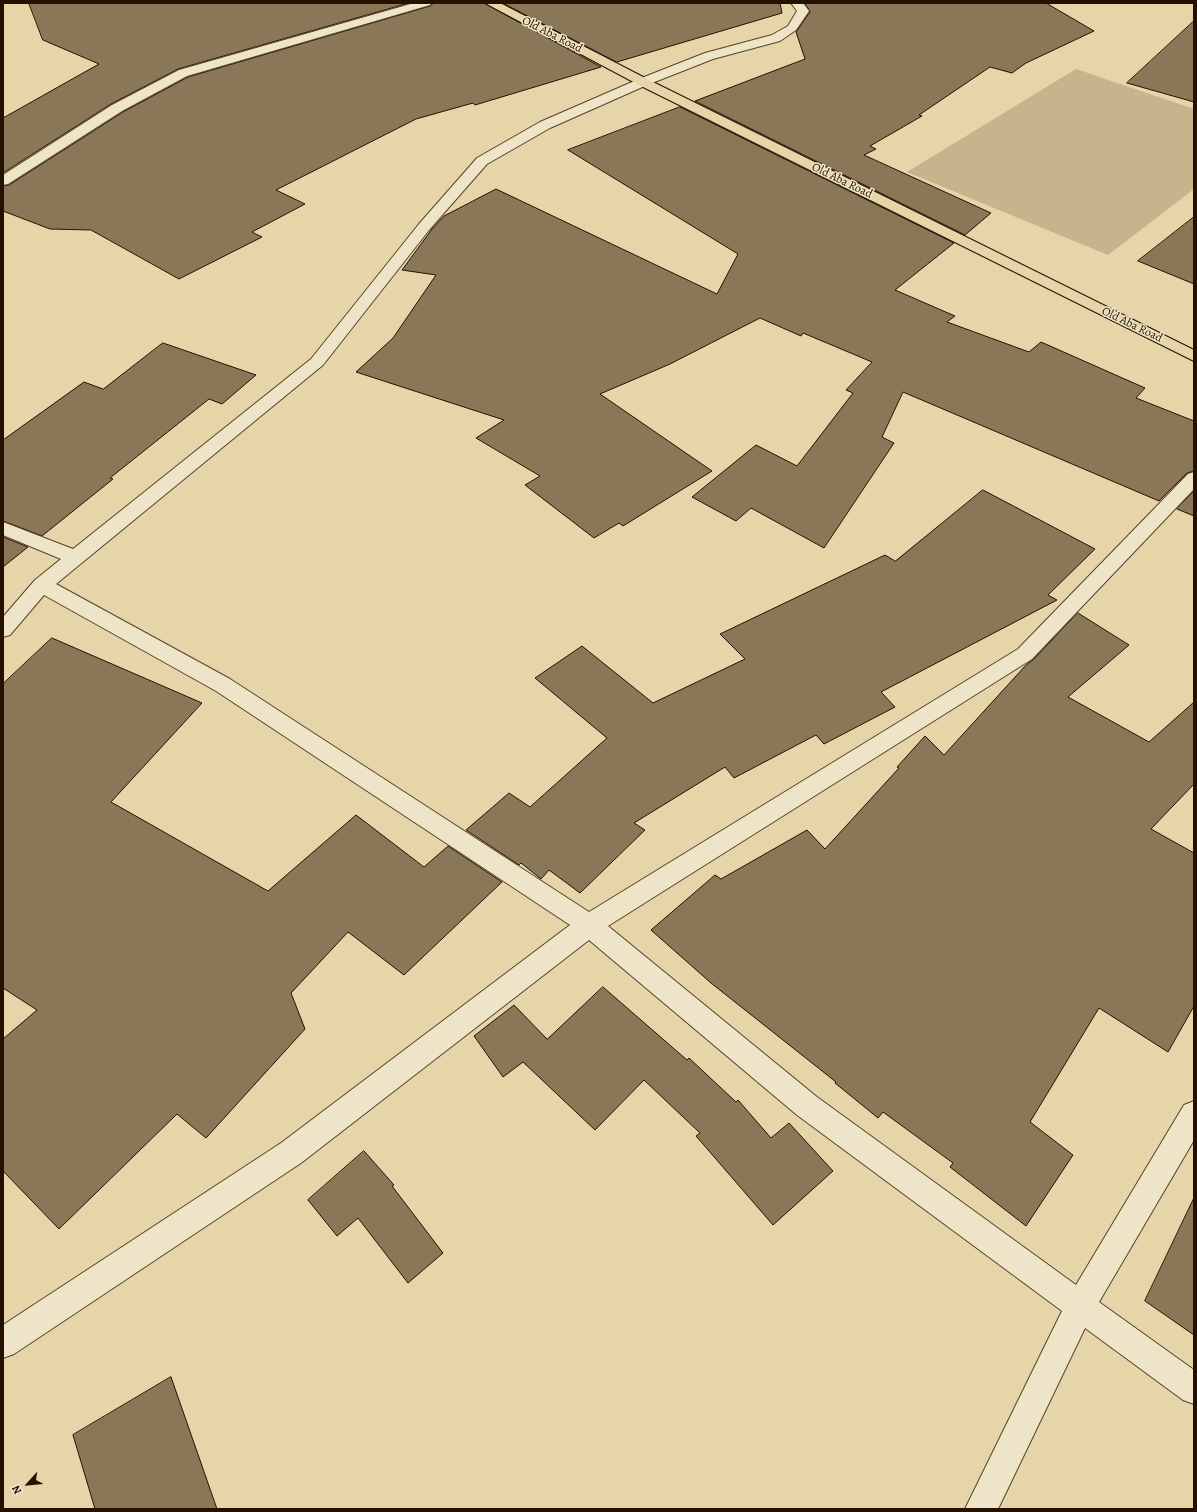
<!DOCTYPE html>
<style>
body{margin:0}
#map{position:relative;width:1197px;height:1512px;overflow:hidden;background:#e5d5a9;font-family:Alegreya,serif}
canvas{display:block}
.frame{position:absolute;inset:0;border:4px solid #261100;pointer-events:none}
.north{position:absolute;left:8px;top:1464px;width:40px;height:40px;-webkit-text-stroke:3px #eee4c7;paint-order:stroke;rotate:243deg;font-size:11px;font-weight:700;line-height:16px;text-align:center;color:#261100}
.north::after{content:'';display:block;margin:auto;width:14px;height:18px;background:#261100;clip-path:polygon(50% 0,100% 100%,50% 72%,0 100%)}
</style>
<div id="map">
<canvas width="1197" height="1512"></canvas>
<div class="frame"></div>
<div class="north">N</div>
</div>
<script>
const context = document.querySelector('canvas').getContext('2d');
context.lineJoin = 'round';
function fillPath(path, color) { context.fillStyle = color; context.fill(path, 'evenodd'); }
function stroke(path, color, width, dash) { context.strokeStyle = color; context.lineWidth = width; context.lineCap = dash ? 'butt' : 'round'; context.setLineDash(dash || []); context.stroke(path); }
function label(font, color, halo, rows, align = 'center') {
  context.font = font + ' Alegreya,serif'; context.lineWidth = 3; context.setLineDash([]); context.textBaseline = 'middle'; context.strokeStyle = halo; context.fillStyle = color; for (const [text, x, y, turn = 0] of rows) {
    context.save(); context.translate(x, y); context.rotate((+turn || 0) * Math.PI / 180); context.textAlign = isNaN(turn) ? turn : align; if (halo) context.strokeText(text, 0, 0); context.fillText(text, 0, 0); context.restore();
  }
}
fillPath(new Path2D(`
 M1076,69l118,40v80l-86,66 -201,-83z`), '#c5b48c');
const building = new Path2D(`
 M29,3h380l-231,66 -67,35 -108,69v-55l96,-54 -56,-24z
 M434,3h50l117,64 -126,38 -2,-2 -57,16 -140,71 29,14 -53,28 10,5 -83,42 -88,-49 -41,-1 -47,-18v-25l6,-1 114,-73 65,-35 242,-71z
 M503,3h277l2,10 -165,49z
 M805,3h241l48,28 -68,32 -14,10 -22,-6 -71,48 3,1 -52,30 6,3 -12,6 127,58 -26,22 -270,-134 110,-42 -9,-27 14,-20z
 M1194,21v81l-67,-19z
 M680,107l274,136 -59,47 60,26 -8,6 82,30 12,-10 104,46 -9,10 58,23v50l-7,2 -28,28 -256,-109 -21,45 12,6 -70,105 -73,-40 -15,13 -44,-24 64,-52 41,21 56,-73 -7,-3 26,-28 -69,-29 -2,3 -41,-18 -90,46 -70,30 112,77 -89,55 -4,-3 -25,15 -69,-53 15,-9 -64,-38 28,-18 -148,-48 37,-34 43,-63 -34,-5 30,-41 12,-13 52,-27 221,105 21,-40 -170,-104z
 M1194,217v67l-56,-23z
 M163,343l93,32 -34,29 -13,-5 -99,79 3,1 -71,57 -39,-15v-81l81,-58 19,7z
 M983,490l112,59 -47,46 9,5 -176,92 14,15 -71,37 -8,-9 -82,43 -9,-11 -91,56 11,7 -65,63 -31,-23 -8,9 -20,-16 -2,2 -53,-35 43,-37 21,14 77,-69 -72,-60 47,-32 71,57 92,-44 -25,-25 165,-79 10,6z
 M1194,491v25l-17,-7z
 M3,537l25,10 -25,20z
 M1078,613l51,32 -61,52 81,45 45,-40v82l-43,45 43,24v153l-26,46 -69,-44 -69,114 43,33 -47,71 -76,-59 3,-4 -70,-51 -5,6 -43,-35 1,-1 -125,-99 -60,-53 64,-55 6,4 86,-49 18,19 74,-81 -2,-1 28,-31 19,19 82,-90 7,-5z
 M52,638l150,65 -91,99 157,89 88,-76 68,52 24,-21 54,36 -98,93 -56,-43 -57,61 14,36 -99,109 -29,-24 -118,115 -56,-58v-132l34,-29 -34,-22v-304z
 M603,987l84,73 2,-2 47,44 2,-2 33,38 18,-15 44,48 -60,54 -77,-89 4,-3 -56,-53 -49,50 -72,-68 -20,15 -29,-41 40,-31 33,34z
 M364,1151l30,34 -2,1 51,67 -35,30 -50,-65 -21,18 -29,-36z
 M1194,1198v137l-49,-34z
 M171,1377l46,132h-122l-22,-74z`);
fillPath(building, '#897758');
stroke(building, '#261100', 1);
const street = new Path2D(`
 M414,3h18l-2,2 -243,71 -65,35 -114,73 -5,1v-10l109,-70 67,-35z
 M791,3h12l6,8 -13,19 -16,11 -67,18 -66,26 -97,43 -63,36 -58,66 -106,135 -267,219 174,95 359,233 429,-263 170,-175 6,-2v17l-162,170 -424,267 209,171 259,188 108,-180 10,-4v39l-95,162 95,68v34l-11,-4 -98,-72 -87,181h-33l97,-198 -265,-196 -208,-175 -288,223 -287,191 -11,4v-33l278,-182 289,-218 -354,-234 -172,-96 -34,40 -7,2v-20l32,-37 26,-21 -58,-24v-13l70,27 238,-190 108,-135 58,-66 63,-36 99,-43 66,-26 67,-18 16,-9 9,-15z`);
const primary = new Path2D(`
 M485,3h15l147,76 547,271v11l-555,-276z`);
stroke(street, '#56422a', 2);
stroke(primary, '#261100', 2);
fillPath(street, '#eee4c7');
fillPath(primary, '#e5d5a9');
label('12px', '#261100', '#eee4c7', [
 ["Old Aba Road",552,35,27],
 ["Old Aba Road",842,181,26],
 ["Old Aba Road",1132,325,26]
]);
</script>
